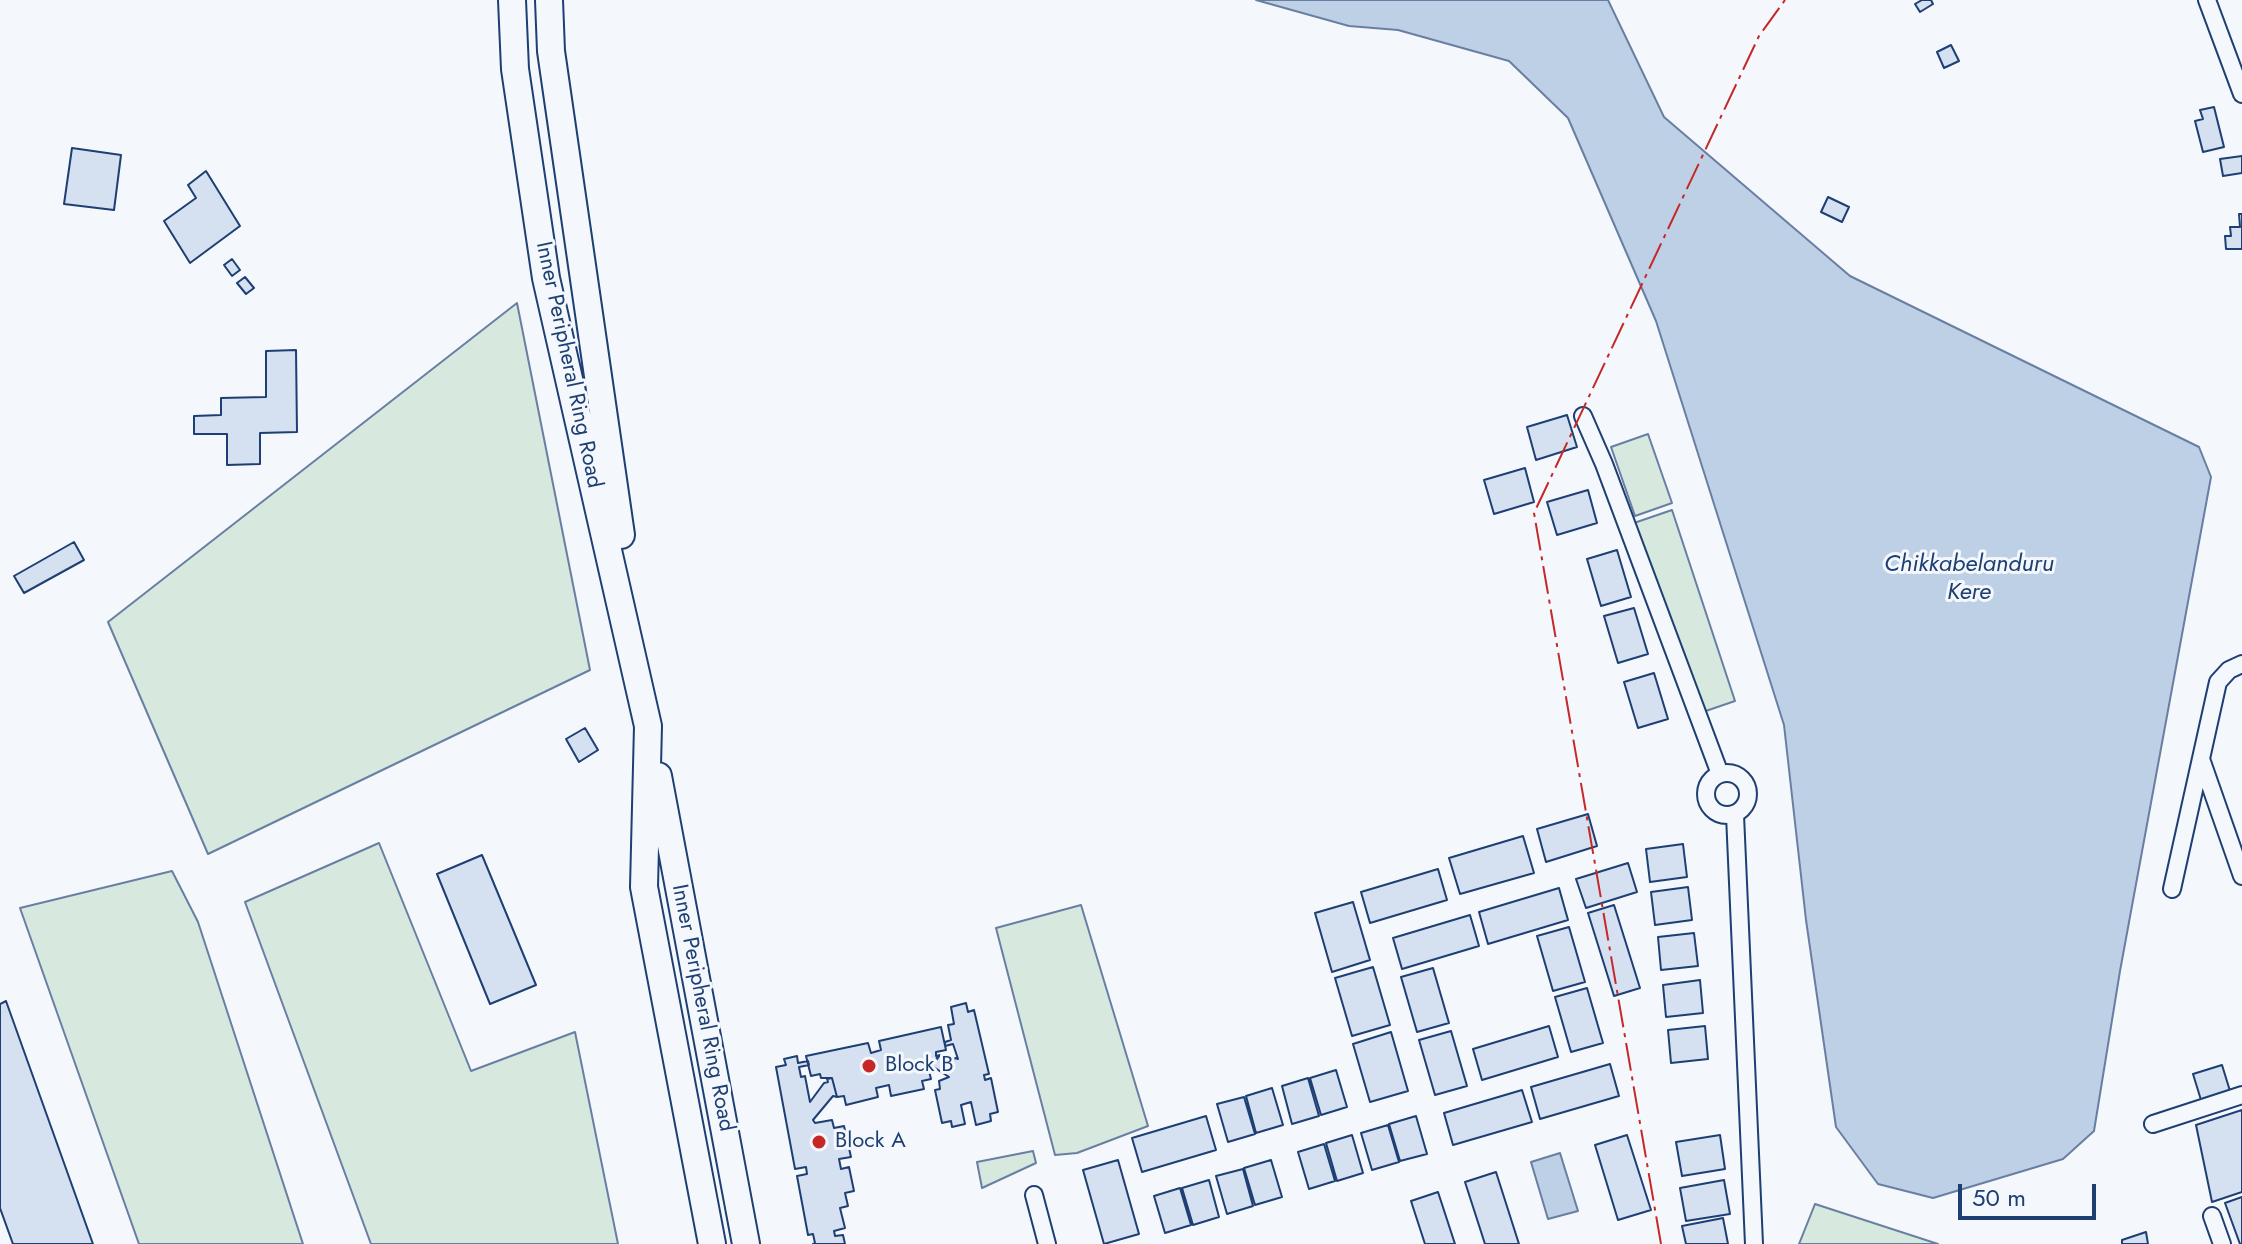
<!DOCTYPE html>
<style>
body{margin:0}
#map{position:relative;width:2242px;height:1244px;overflow:hidden;background:#f4f7fb;font-family:Jost,sans-serif}
canvas{display:block}
.scale{position:absolute;left:1958px;top:1184px;width:138px;height:36px;box-sizing:border-box;border:4px solid #1d3f73;border-top:0;padding-left:10px;font-size:24px;line-height:28px;white-space:nowrap;color:#1d3f73;-webkit-text-stroke:6px #f4f7fb;paint-order:stroke}
</style>
<div id="map">
<canvas width="2242" height="1244"></canvas>
<div class="scale">50 m</div>
</div>
<script>
const context = document.querySelector('canvas').getContext('2d');
context.lineJoin = 'round';
function fillPath(path, color) { context.fillStyle = color; context.fill(path, 'evenodd'); }
function stroke(path, color, width, dash) { context.strokeStyle = color; context.lineWidth = width; context.lineCap = dash ? 'butt' : 'round'; context.setLineDash(dash || []); context.stroke(path); }
function label(font, color, halo, rows, align = 'center') {
  context.font = font + ' Jost,sans-serif'; context.lineWidth = 6; context.setLineDash([]); context.textBaseline = 'middle'; context.strokeStyle = halo; context.fillStyle = color; for (const [text, x, y, turn = 0] of rows) {
    context.save(); context.translate(x, y); context.rotate((+turn || 0) * Math.PI / 180); context.textAlign = isNaN(turn) ? turn : align; if (halo) context.strokeText(text, 0, 0); context.fillText(text, 0, 0); context.restore();
  }
}
const green = new Path2D(`
 M517,303l73,367 -382,184 -100,-232z
 M1648,434l24,69 -37,13 -24,-69z
 M1672,510l63,191 -38,13 -63,-191z
 M379,843l92,228 104,-39 43,212h-247l-126,-342z
 M172,871l26,51 105,322h-164l-119,-336z
 M1081,905l67,221 -71,27 -22,2 -59,-227z
 M1033,1151l3,12 -54,25 -5,-26z
 M1815,1204l123,40h-139z`);
fillPath(green, '#d7e8df');
stroke(green, '#687fa3', 2);
const water = new Path2D(`
 M1256,0h352l56,117 186,159 349,171 12,30 -91,494 -26,160 -31,28 -130,39 -55,-14 -42,-57 -30,-207 -22,-195 -128,-404 -88,-203 -59,-57 -111,-31 -49,-4z
 M1560,1153l18,58 -30,8 -17,-57z`);
fillPath(water, '#bed0e5');
stroke(water, '#687fa3', 2);
const building = new Path2D(`
 M1922,0h9l2,4 -13,8 -5,-8z
 M1951,45l8,16 -15,7 -7,-16z
 M2214,107l10,40 -21,5 -8,-31 8,-2 -3,-9z
 M72,148l49,7 -7,55 -50,-6z
 M2242,156v17l-19,3 -3,-17z
 M206,171l34,55 -50,37 -26,-42 32,-23 -8,-13z
 M1828,197l21,10 -7,15 -21,-10z
 M2239,214h3v35h-16l-1,-13h6l-1,-9h10z
 M232,259l8,11 -8,6 -8,-11z
 M245,277l9,11 -8,6 -9,-11z
 M296,350l1,82 -37,1v31l-33,1v-31h-33v-18l27,-1v-17l45,-1v-46z
 M1567,415l10,32 -41,13 -9,-33z
 M1525,468l9,34 -40,12 -10,-34z
 M1588,490l9,33 -40,12 -10,-33z
 M74,542l10,18 -60,33 -10,-17z
 M1617,550l14,47 -30,9 -14,-47z
 M1634,608l14,46 -30,9 -14,-47z
 M1654,673l14,46 -30,9 -14,-46z
 M585,728l13,22 -19,12 -13,-23z
 M1588,814l9,32 -51,16 -9,-33z
 M1523,836l11,37 -74,21 -11,-36z
 M1683,844l4,33 -37,5 -4,-33z
 M482,855l54,130 -46,19 -53,-130z
 M1628,863l9,29 -51,16 -10,-29z
 M1438,869l9,31 -77,23 -9,-31z
 M1688,887l4,33 -37,5 -4,-33z
 M1559,888l9,32 -80,24 -9,-32z
 M1353,902l17,58 -38,12 -17,-59z
 M1614,905l26,83 -26,8 -26,-83z
 M1470,915l9,31 -77,23 -9,-31z
 M1569,927l16,55 -32,9 -16,-55z
 M1694,933l4,33 -37,4 -3,-33z
 M1373,967l17,58 -38,11 -17,-58z
 M1433,968l16,55 -32,9 -16,-55z
 M1700,980l3,33 -37,4 -3,-32z
 M1587,988l16,55 -32,9 -16,-55z
 M6,1001l87,243h-80l-13,-36v-204z
 M966,1003l2,9 6,-2 15,64 -5,1 1,5 6,-2 7,34 -8,2 1,7 -15,4 -5,-23 -10,3 4,19 -13,3 -1,-6 -9,2 -7,-33 5,-1 -1,-8 10,-4 -17,-11 8,-11 12,7 3,-4 3,1 -5,-15 -8,2v-4l6,-2 -3,-15 6,-1 -3,-17z
 M1549,1026l9,31 -76,23 -9,-31z
 M1705,1026l3,33 -37,4 -3,-33z
 M941,1027l5,23 -10,2v4l4,-1 -12,12 3,12 -9,2 2,8 -33,7 -2,-11 -13,3 2,9 -32,8 -2,-9 -7,1 -5,-19h-11l-1,-4 -9,2 -5,-20 62,-13 3,10 10,-3 -2,-9z
 M1451,1031l16,55 -32,9 -16,-55z
 M1391,1032l17,59 -38,11 -17,-58z
 M797,1056l1,7 10,-2 1,4 -10,2 2,10 4,-1 5,26 14,-19 4,-1 -1,-3 5,-1 5,19 -4,-1 -20,24 2,3 17,-3 2,8 10,-2 7,31 -12,2 2,10 8,-2 5,24 -9,2 3,13 -8,2 5,20 -11,3 1,5 8,-1 2,9h-32l2,-1 -2,-9 -5,1 -11,-59 10,-2 -1,-7 -11,2 -19,-102 10,-2 -2,-6z
 M1610,1064l9,32 -79,23 -9,-32z
 M2222,1065l8,26 -29,9 -8,-26z
 M1336,1070l11,37 -26,8 -11,-37z
 M1308,1078l11,38 -27,8 -10,-38z
 M1272,1088l11,37 -27,8 -10,-37z
 M1522,1090l10,32 -79,23 -9,-32z
 M1244,1097l11,37 -27,8 -11,-38z
 M2242,1110v82l-30,10 -16,-77z
 M1206,1116l10,34 -74,22 -10,-34z
 M1416,1116l11,38 -27,7 -11,-37z
 M1388,1125l11,37 -27,8 -11,-37z
 M1352,1135l11,38 -26,8 -11,-38z
 M1627,1135l24,75 -33,10 -23,-75z
 M1720,1135l5,34 -43,7 -6,-34z
 M1324,1144l11,37 -26,8 -11,-37z
 M1118,1160l21,74 -35,10 -21,-74z
 M1271,1160l11,37 -27,8 -11,-37z
 M1243,1169l10,37 -26,8 -11,-38z
 M1496,1172l23,72h-34l-20,-62z
 M1209,1180l10,37 -26,8 -11,-37z
 M1724,1180l6,34 -44,7 -6,-33z
 M1180,1188l11,37 -26,8 -11,-37z
 M1438,1192l17,52h-30l-14,-43z
 M2242,1197v47h-2l-15,-41z
 M1723,1218l5,26h-42l-4,-18z
 M2146,1232l2,12h-26v-4z`);
fillPath(building, '#d5e0f0');
stroke(building, '#1d3f73', 2);
const minor = new Path2D(`
 M2207,0l35,94
 M1583,416l21,48 116,310
 M2201,759l41,117
 M1706 794a21 21 0 1 1 42 0a21 21 0 1 1-42 0Z
 M1735,815l19,429
 M2172,889l46,-207 11,-12 13,-6
 M2153,1124l89,-29
 M1034,1195l13,49
 M2212,1216l10,28`);
const primary = new Path2D(`
 M512,0l3,69 31,209 102,448 -4,161 68,357
 M549,0l2,51 70,484
 M658,776l88,468`);
stroke(minor, '#1d3f73', 20);
stroke(primary, '#1d3f73', 30);
stroke(minor, '#f4f7fb', 16);
stroke(primary, '#f4f7fb', 26);
stroke(new Path2D(`
 M1661,1244l-127,-731 225,-477 26,-36`), '#c62828', 2, [28, 6, 4, 6]);
for (const [x, y, r, color] of [
 [869,1066,8,"#c62828"],
 [819,1142,8,"#c62828"]
]) { const dot = new Path2D(); dot.arc(x, y, r, 0, 2 * Math.PI); context.fillStyle = color; context.fill(dot); stroke(dot, '#f4f7fb', 3); }
label('22px', '#1d3f73', '#f4f7fb', [
 ["Inner Peripheral Ring Road",568,365,78],
 ["Inner Peripheral Ring Road",702,1008,79]
]);
label('22px', '#1d3f73', '#f4f7fb', [
 ["Block B",885,1066],
 ["Block A",835,1142]
], 'left');
label('italic 24px', '#1d3f73', '#f4f7fb', [
 ["Chikkabelanduru",1969,565],
 ["Kere",1969,593]
]);
</script>
